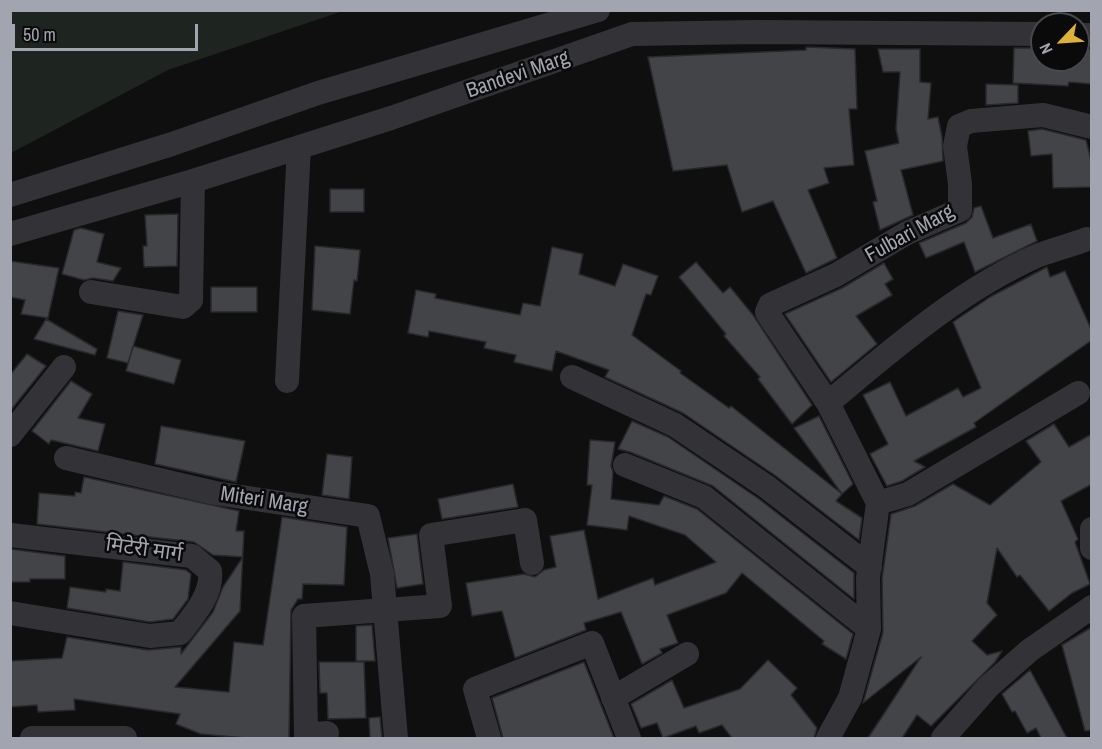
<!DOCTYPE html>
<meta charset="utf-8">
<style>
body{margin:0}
#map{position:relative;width:1102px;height:749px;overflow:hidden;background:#0f0f10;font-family:"Archivo Narrow",sans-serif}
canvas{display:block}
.frame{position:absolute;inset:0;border:12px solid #a2a5b0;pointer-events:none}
.north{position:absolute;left:1030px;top:12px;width:60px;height:60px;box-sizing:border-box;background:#0a0a0b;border:2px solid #47484d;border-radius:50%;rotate:245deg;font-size:16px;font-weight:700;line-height:24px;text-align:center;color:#a2a5b0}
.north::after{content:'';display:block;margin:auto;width:21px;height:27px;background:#ddb13a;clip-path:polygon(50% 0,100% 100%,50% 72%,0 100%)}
.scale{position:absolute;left:12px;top:24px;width:186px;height:27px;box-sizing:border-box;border:3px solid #a2a5b0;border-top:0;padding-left:8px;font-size:18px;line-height:21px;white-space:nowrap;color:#a2a5b0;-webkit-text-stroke:4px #0a0a0b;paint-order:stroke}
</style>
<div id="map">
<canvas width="1102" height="749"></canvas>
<div class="frame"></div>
<div class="north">N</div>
<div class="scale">50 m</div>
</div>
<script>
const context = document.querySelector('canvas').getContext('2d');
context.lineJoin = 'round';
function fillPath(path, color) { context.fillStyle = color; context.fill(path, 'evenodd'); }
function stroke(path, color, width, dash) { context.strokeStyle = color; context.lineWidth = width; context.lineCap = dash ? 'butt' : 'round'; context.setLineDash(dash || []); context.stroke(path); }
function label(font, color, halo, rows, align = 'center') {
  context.font = font + ' "Archivo Narrow","Noto Sans Devanagari",sans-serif'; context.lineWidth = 5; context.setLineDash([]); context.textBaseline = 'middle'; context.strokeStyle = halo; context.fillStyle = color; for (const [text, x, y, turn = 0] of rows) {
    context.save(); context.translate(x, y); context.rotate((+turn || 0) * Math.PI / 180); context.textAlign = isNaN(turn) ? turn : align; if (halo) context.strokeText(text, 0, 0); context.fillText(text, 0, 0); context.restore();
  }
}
fillPath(new Path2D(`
 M11,10h332v1l-175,59 -157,83z`), '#1e241f');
const building = new Path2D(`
 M806,47l49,2 2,60h-8l5,56 -30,3 5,15 -21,7 29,68 -31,15 -33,-72 -31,11 -15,-47 -54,6 -25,-114 158,-7z
 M1014,48h28v12h36v-11h14v35l-23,-2 -1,4 -55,-3z
 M878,49h42v33l11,1 -3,36 10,-2 4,20 1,24 -42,9 12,45 -33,15 -7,-28 4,-1 -12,-50 34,-8 -3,-14 4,-57h-17z
 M986,84l32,1v18l-32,2z
 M1042,129l44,11 6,24v23l-39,1 -1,-34 -21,2 -3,-25z
 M330,189h34v23h-34z
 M981,206l12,32 38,-14 6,17 -62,31 -11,-30 -38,16 -7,-15 47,-20 6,-6 2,-9z
 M178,214l-1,52 -33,1 -1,-21h4l-2,-31z
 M81,228l23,6 -7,28 24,6 -8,13 -20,-3 -9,2 -22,-6 12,-44z
 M315,246l45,4 -3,31 -3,-1 -4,34 -38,-4z
 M552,247l31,7 -4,20 36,12 8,-22 35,12 -7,19 -5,-1 -14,41 49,36 -1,2 49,35 2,-2 111,88 -6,7 26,17 -3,22 -83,-64 -93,-63 -78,-36 4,-7 -53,-19 -4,20 -38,-9 2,-7 -32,-7 2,-6 -57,-11 -1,6 -20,-4 8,-43 20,4 -1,4 85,17 3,-12 17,3z
 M10,261l49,7 -11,50 -27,-4 4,-14 -15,-3z
 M696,262l27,31 7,-6 23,28 59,90 -20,19 -34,-45 2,-2 -36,-41 2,-2 -47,-57z
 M884,263l9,16 -8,5 7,11 -36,21 21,28 -46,38 -46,-68 57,-26z
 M1047,267l3,10 15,-6 27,60v9l-118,83 2,4 -62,34 11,6 -23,14 -15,5 -17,-32 18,-10 -25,-49 27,-13 16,34 52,-28 5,9 18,-9 -28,-66 37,-25z
 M211,287h46v25h-46z
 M118,311l25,4 -15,48 -21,-5z
 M46,319l51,30 -2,6 -61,-16z
 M133,346l48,14 -7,24 -48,-13z
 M27,354l19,12 -36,45v-36z
 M71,381l21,13 -14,24 27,6 -7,27 -47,-11 -2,4 -17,-13z
 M819,416l34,68 -11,10 -48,-66z
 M632,421l36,16 91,62 95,74v26l-141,-113 -83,-34 -12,-3z
 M1054,424l15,23 23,-13v50l-31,17 17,38 -3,3 15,42 -18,9 -23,18 -29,-36 -3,2 -20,-29 -10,55 10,12 -25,26 15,14 15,-4 -7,11 -64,64 -14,-11 -15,23h-34l53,-81 -58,46 20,-71 -1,-53 9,-65 24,-8 38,-22 37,21 51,-43 -15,-21z
 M161,426l84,15 -9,41 -81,-18z
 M590,440l25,2 -4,24 2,6 -2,27 48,6 5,-9 33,13 156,125 -7,25 -24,-15 2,-3 -82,-68 -16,20 -59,22 11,28 -18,6 2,4 -20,11 -21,-52 -37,11 2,7 -71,28 -13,-47 -30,5 -6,-33 58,-9 11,3 9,-7 12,-3 -6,-31 34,-6 14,69 55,-21 2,7 61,-23 -31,-27 -56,-19 -2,14 -40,-5 5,-40h-5z
 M327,454l25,3 -3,42 -27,-4z
 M84,477l155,34 -3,20h8l-4,80 -65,76 54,5 5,-50 29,3 19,-128 65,10 -3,58 -41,-1 -1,15h-4l-7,11 -2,128h-43l-45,-4 -25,-10 4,-10 -106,-15 1,11 -37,2 -1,-7 -27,2v-46l52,-3 5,-21 81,13 33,-3v7l32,-42 10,-25 20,-30 -30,-2 -19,-13 -157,-18 2,-31 36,3v-4l6,1z
 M513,484l5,23 -76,12 -4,-20z
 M417,534l6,50 -26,4 -9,-50z
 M10,549l55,7v23h-35v3h-20z
 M123,562l63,8 5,4 -3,25 -15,20 -23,3 -83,-14 3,-21 36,5v-3l14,2z
 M372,625l3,36h-19v-35z
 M1092,627v103l-7,1 -23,-86z
 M768,660l29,28 -6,7 26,33 -3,10h-82l-10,-13 -23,8 -3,-7 -33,12 -6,-15 -16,5 -10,-24 41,-24 12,28 56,-19z
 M319,662h45l2,56 -38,1 -1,-26h-7z
 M584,662l30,76h-111l-11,-40z
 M1030,670l37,68h-26l-5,-10 -9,5 -12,-22 -3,1 -10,-18z
 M380,717l2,21h-12l-1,-20z`);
fillPath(building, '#434448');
stroke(building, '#29292c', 1.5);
stroke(new Path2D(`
 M1078,35h14
 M10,195l162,-51 146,-51 280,-83
 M10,234l183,-53 198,-63 241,-84 124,-2 286,2
 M91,292l92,15 8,-7 2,-119
 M572,377l103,48 92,62 103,80
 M287,381l12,-234
 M828,403c65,-54 133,-114 211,-148 16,-6 33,-10 48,-16
 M10,435l54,-68
 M66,458l149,35 153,23 14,58 14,164
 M625,465l79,32 165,132
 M878,503l30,-9 170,-101
 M1092,529v19
 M10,535l182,21 18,15c3,23 -17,45 -30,62l-30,3 -140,-23
 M613,698l74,-44
 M327,733l-21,2 -2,-119 136,-10 -9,-71 94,-15 7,43
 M32,738h93
 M489,738l-14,-49 117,-46 37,95
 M828,738l22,-40 19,-69 -1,-51 10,-75 -50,-100 -58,-86 -3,-5 3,-7 66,-30 71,-42 53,-23v-26l-5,-38 4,-20 12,-5 72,-6 49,12
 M943,738l45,-51 42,-37 62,-43`), '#333337', 24);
label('21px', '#a2a5b0', '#0a0a0b', [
 ["Bandevi Marg",518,75,-19],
 ["Fulbari Marg",910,234,-29],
 ["Miteri Marg",264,501,9],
 ["मिटेरी मार्ग",144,550,8]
]);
</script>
